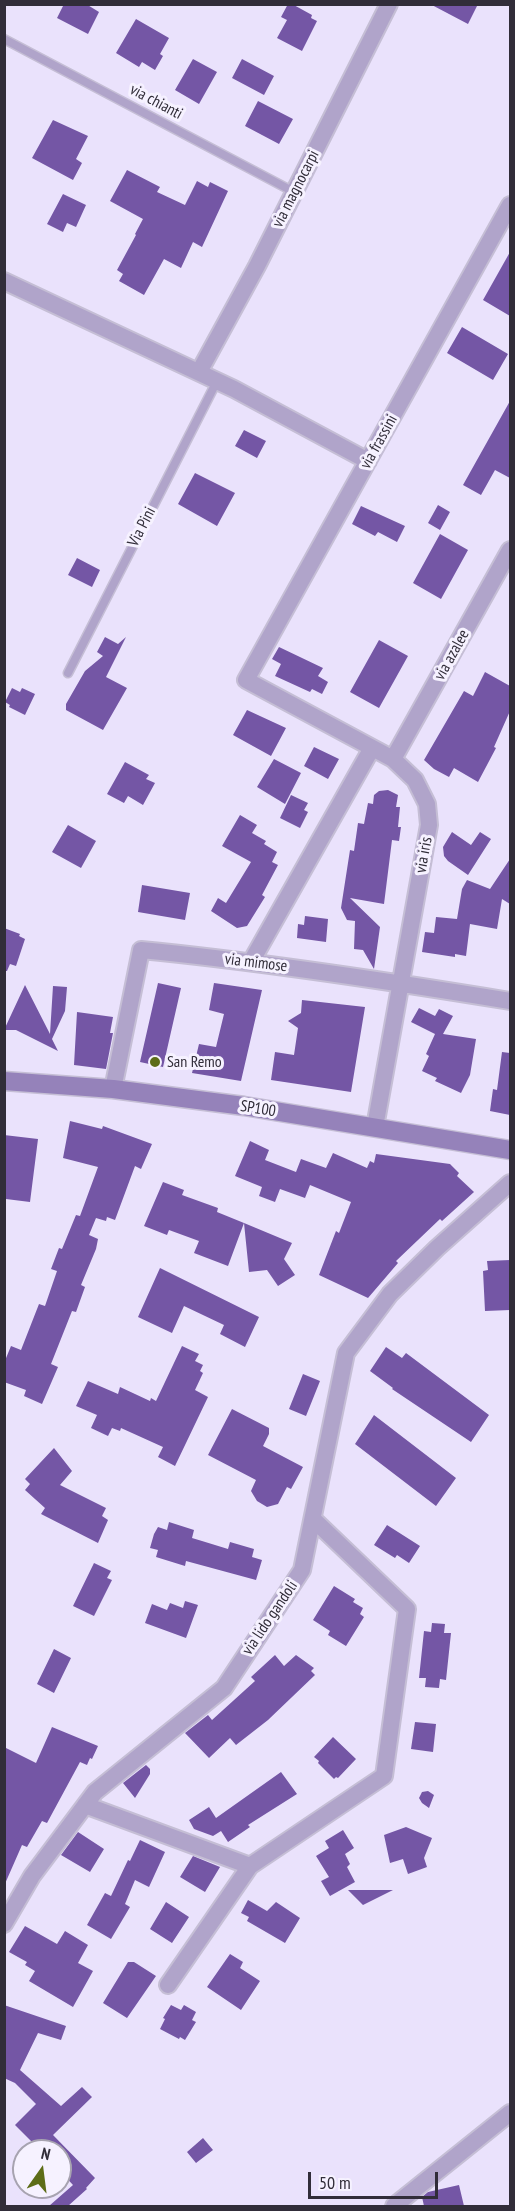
<!DOCTYPE html>
<style>
body{margin:0}
#map{position:relative;width:515px;height:2211px;overflow:hidden;background:#eae2fc;font-family:"PT Sans Narrow",sans-serif}
canvas{display:block}
.frame{position:absolute;inset:0;border:6px solid #312d39;pointer-events:none}
.north{position:absolute;left:12px;top:2139px;width:60px;height:60px;box-sizing:border-box;background:#f6f2ff;border:2px solid #a7a3b0;border-radius:50%;rotate:14deg;font-size:16px;font-weight:700;line-height:24px;text-align:center;color:#312d39}
.north::after{content:'';display:block;margin:auto;width:21px;height:27px;background:#5d6d18;clip-path:polygon(50% 0,100% 100%,50% 72%,0 100%)}
.scale{position:absolute;left:308px;top:2172px;width:130px;height:27px;box-sizing:border-box;border:3px solid #312d39;border-top:0;padding-left:8px;font-size:18px;line-height:21px;white-space:nowrap;color:#312d39;-webkit-text-stroke:4px #f6f2ff;paint-order:stroke}
</style>
<div id="map">
<canvas width="515" height="2211"></canvas>
<div class="frame"></div>
<div class="north">N</div>
<div class="scale">50 m</div>
</div>
<script>
const context = document.querySelector('canvas').getContext('2d');
context.lineJoin = 'round';
function fillPath(path, color) { context.fillStyle = color; context.fill(path, 'evenodd'); }
function stroke(path, color, width, dash) { context.strokeStyle = color; context.lineWidth = width; context.lineCap = dash ? 'butt' : 'round'; context.setLineDash(dash || []); context.stroke(path); }
function label(font, color, halo, rows, align = 'center') {
  context.font = font + ' "PT Sans Narrow",sans-serif'; context.lineWidth = 6; context.setLineDash([]); context.textBaseline = 'middle'; context.strokeStyle = halo; context.fillStyle = color; for (const [text, x, y, turn = 0] of rows) {
    context.save(); context.translate(x, y); context.rotate((+turn || 0) * Math.PI / 180); context.textAlign = isNaN(turn) ? turn : align; if (halo) context.strokeText(text, 0, 0); context.fillText(text, 0, 0); context.restore();
  }
}
fillPath(new Path2D(`
 M64,4h22l13,8 -11,22 -31,-16z
 M288,4h4l20,11 -1,3 6,3 -15,30 -25,-13 10,-18 -6,-3z
 M430,4h48l-10,20z
 M136,19l33,19 -9,16 3,2 -8,14 -13,-8 -3,5 -23,-14z
 M193,59l24,13 -18,32 -24,-14z
 M242,59l32,17 -10,19 -32,-17z
 M258,101l35,18 -14,25 -34,-18z
 M53,120l35,16 -12,23 6,4 -9,17 -41,-22z
 M127,170l33,17 -3,5 28,13 12,-24 11,6 2,-5 18,9 -26,56 -9,-5 -12,26 -17,-9 -20,36 -25,-14 4,-7 -6,-4 19,-35 -1,-1 8,-15 -33,-18z
 M63,194l23,11 -10,22 -9,-4 -4,9 -16,-8z
 M510,252v64l-27,-16z
 M462,327l46,27 -15,26 -46,-27z
 M510,401v77l-15,-8 -14,25 -18,-10z
 M244,430l22,11 -9,17 -22,-12z
 M195,473l40,20 -18,33 -39,-22z
 M438,505l12,7 -10,18 -12,-7z
 M361,506l44,20 -8,16 -19,-10 -3,4 -23,-12z
 M440,534l28,16 -27,49 -28,-16z
 M77,558l23,12 -8,17 -24,-12z
 M105,637l13,7 8,-7 -20,40 21,11 -24,42 -37,-20v-6l19,-33 18,-15 -6,-4z
 M379,640l29,16 -29,52 -29,-16z
 M279,647l44,21 -5,8 10,6 -6,12 -10,-5 -2,3 -35,-16 6,-12 -9,-5z
 M485,672l25,14v25l-16,36 2,1 -18,34 -24,-14 -5,9 -15,-8 -10,-9 40,-69 9,5z
 M12,688l8,4 2,-4 13,6 -10,21 -16,-8 1,-2 -5,-3z
 M247,710l39,18 -15,28 -38,-21z
 M314,747l25,12 -11,20 -24,-13z
 M274,759l27,14 -16,31 -28,-17z
 M125,762l24,13 -3,4 9,4 -12,22 -15,-9 -4,7 -17,-9z
 M388,790l10,5 -2,12h4l-2,20h3l-2,14 -7,-1 -8,64 -34,-6 30,29 -6,42 -11,-19 -9,-1 1,-28 -8,-1 -6,-12 9,-58 4,1 4,-28 6,1 4,-21 5,1 1,-9 5,-4z
 M291,795l17,8 -4,7 4,2 -8,16 -20,-10z
 M240,815l17,10 -5,8 14,8 -2,3 13,8 -5,10 6,3 -16,30 3,2 -18,29 -10,2 -26,-17 7,-13 8,5 25,-41 -29,-16z
 M68,825l28,16 -15,27 -29,-16z
 M452,832l19,13 9,-13 11,7 -23,36 -20,-14 -4,-5 -1,-9z
 M510,859v45l-8,-5 -5,30 -27,-5 -4,32 -11,-2v3l-33,-5 3,-20 9,1 2,-16 21,2 5,-30 5,-9 23,9z
 M142,885l48,8 -5,27 -47,-8z
 M305,916l23,3 -2,23 -29,-4 1,-14 6,1z
 M4,928l16,6 -1,2 6,3 -9,27 -6,-2 -3,7h-3z
 M158,983l23,5 -18,79 -23,-5z
 M214,983l48,7 -21,91 -49,-8 7,-29 17,3 8,-33 -15,-4z
 M25,985l25,49 3,-48 14,1 -2,24 -13,28 6,12 -42,-21h-12z
 M302,1000l63,7 -14,85 -80,-12 4,-28 19,3 4,-27 -10,-7 13,-8z
 M419,1008l16,8 4,-7 14,7 -10,18 33,5 -6,36 -9,18 -26,-12 2,-3 -15,-7 7,-15 -3,-2 9,-20 -24,-12z
 M77,1012l36,5 -3,16h3l-7,36 -32,-4z
 M502,1052l8,1v62l-20,-4 3,-22 4,1z
 M70,1121l32,8 1,-3 49,18 -11,25 -6,-3 -20,54 -8,-3 -1,4 -10,-3 -7,17 9,4 -2,10 -15,36 4,2 -9,25 -4,-1 -21,53 7,3 -16,37 -18,-8 2,-6 -22,-8v-19l7,-17 10,4 18,-46 6,2 12,-35 -6,-2 8,-21 3,1 14,-34 4,1 18,-49 -35,-9z
 M4,1135l34,4 -8,63 -24,-3z
 M250,1141l19,9 -4,10 31,12 5,-13 25,9 7,-15 34,15 3,-7 4,2 2,-9 74,10 9,9 -2,3 17,16 -32,29 -2,-2 -44,42 2,2 -30,35 -49,-23 17,-44 3,2 12,-31 -41,-17 -5,13 -25,-9 -5,13 -16,-6 3,-9 -27,-11z
 M163,1182l21,8 -2,5 36,13 -1,4 27,11 -16,43 -34,-13 5,-12 -30,-11 -2,5 -23,-9z
 M244,1223l48,20 -8,16 11,16 -17,11 -11,-16 -18,2z
 M510,1260v50l-25,1 -2,-40 5,-1 -1,-9z
 M160,1268l99,49 -14,30 -25,-13 4,-9 -40,-19 -12,27 -34,-16z
 M182,1346l17,8 -4,7 8,4 -3,6 3,2 -8,17 13,7 -33,69 -17,-9 5,-10 -42,-19 -1,3 -8,-3 -4,8 -17,-8 6,-13 -21,-9 12,-25 30,13 2,-7 30,14 1,-3 5,3z
 M386,1347l16,11 4,-5 83,62 -18,27 -79,-53 1,-1 -23,-17z
 M303,1374l17,7 -14,35 -17,-7z
 M232,1409l37,19v6l-6,12 40,21 -12,22 -4,-2 -9,17 -11,3 -10,-6 -6,-10 5,-11 -48,-25z
 M374,1415l82,63 -20,28 -81,-62z
 M54,1448l18,23 -12,14 46,23 -4,8 6,4 -10,23 -57,-29 4,-6 -20,-18 5,-6 -5,-5z
 M169,1522l25,8 -2,8 10,3 26,8 2,-7 24,7 -2,8 10,3 -6,20 -70,-19 -1,5 -29,-9 2,-7 -8,-2 4,-14 4,-7 9,3z
 M387,1525l33,21 -11,17 -12,-8 -2,3 -21,-13z
 M94,1563l17,8 -4,7 5,2 -18,36 -21,-10z
 M334,1586l21,13 -2,3 10,6 -3,6 4,3 -18,29 -18,-11 2,-4 -17,-11z
 M185,1601l13,4 -12,33 -41,-15 7,-19 15,6 3,-7 13,5z
 M432,1623l13,1 -1,9h7l-5,47 -6,-1 -1,9 -14,-1 1,-9h-7l5,-47 7,1z
 M54,1649l17,9 -17,35 -17,-9z
 M275,1655l9,11 12,-11 18,13 -3,3 4,4 -47,45 -32,25 -6,-7 -21,20 -24,-25 23,-18 4,5 43,-39 -4,-4z
 M415,1722l21,2 -3,28 -22,-3z
 M52,1727l46,19 -6,13 -2,-1 -3,7 -7,-3 -33,61 -5,-2 -15,26 -5,-2 -18,41v-139l32,16z
 M333,1737l23,22 -18,19 -2,-1 -2,2 -16,-16 1,-2 -5,-4z
 M146,1765l4,4v5l-15,24 -12,-15z
 M281,1772l16,22 -49,31 2,2 -22,15 -7,-11 -8,5 -19,-7 -5,-9 20,-13 7,11z
 M428,1791l6,4 -5,13 -7,-5 -3,-5 3,-6z
 M406,1827l26,11 -8,20 3,9 -19,7 -5,-15 -13,4 -6,-28z
 M343,1830l11,18 -9,6 5,10 -3,3 8,15 -25,14 -9,-15 8,-4 -13,-21 13,-8 -4,-7z
 M78,1832l26,17 -14,23 -29,-17z
 M140,1840l25,12 -16,35 -14,-7 -10,24 5,3 -19,32 -24,-14 18,-32 6,3 17,-36 2,1z
 M193,1856l27,11 -15,25 -25,-15z
 M348,1890h45l-30,15z
 M248,1900l19,11 9,-9 24,16 -15,25 -38,-22 2,-4 -8,-4z
 M166,1902l23,15 -17,26 -22,-14z
 M25,1926l32,18 8,-13 23,14 -10,18 15,8 -20,36 -44,-26 6,-10 -10,-6 2,-3 -18,-10z
 M230,1954l13,8 -3,6 20,13 -19,29 -34,-23z
 M128,1962h6l22,14 -29,42 -24,-15z
 M4,2005l62,21 -5,14 -23,-7 -18,37 41,36 21,-19 10,10 -39,38 42,43 -9,10 1,1 -19,17h-19l24,-21 -13,-14v-20h-19l-26,-26 21,-21 -21,-21 -11,-5z
 M171,2005l10,5 3,-5 12,7 -4,8 4,2 -11,18 -5,-3 -1,2 -19,-10 5,-10 -2,-1z
 M203,2138l10,12 -17,13 -9,-11z
 M459,2185l5,21h-40l-2,-9 6,-5z`), '#7456a5');
const service = new Path2D(`
 M4,39l290,153
 M68,673l149,-292`);
const minor = new Path2D(`
 M4,281l230,108 134,72
 M199,372l58,-106 132,-262
 M393,759l117,-209
 M251,962l121,-214
 M113,1089l28,-139c124,12 247,31 369,51
 M375,1127l54,-302 -2,-21 -12,-24 -22,-21 -147,-79 264,-475
 M85,1805l165,61 134,-90 23,-167 -94,-90
 M4,1924l28,-48 63,-84 129,-104 78,-118 44,-217 44,-59 47,-46 73,-65
 M168,1985l82,-119
 M394,2206l116,-93`);
const secondary = new Path2D(`
 M4,1081l109,8 131,17 266,44`);
stroke(service, '#c5bed5', 11);
stroke(minor, '#c5bed5', 20);
stroke(secondary, '#c5bed5', 21);
stroke(service, '#b0a4ca', 8);
stroke(minor, '#b0a4ca', 16);
stroke(secondary, '#9582ba', 18);
for (const [x, y, r, color] of [
 [155,1062,6,"#5d6d18"]
]) { const dot = new Path2D(); dot.arc(x, y, r, 0, 2 * Math.PI); context.fillStyle = color; context.fill(dot); stroke(dot, '#f6f2ff', 2); }
label('16px', '#312d39', '#f6f2ff', [
 ["via chianti",156,102,28],
 ["via magnocarpi",296,189,-63],
 ["via frassini",379,442,-61],
 ["Via Pini",142,527,-63],
 ["via azalee",452,655,-61],
 ["via iris",424,855,-80],
 ["via mimose",256,963,7],
 ["SP100",258,1109,9],
 ["via lido gandoli",270,1618,-56]
]);
label('16px', '#312d39', '#f6f2ff', [
 ["San Remo",167,1062]
], 'left');
</script>
